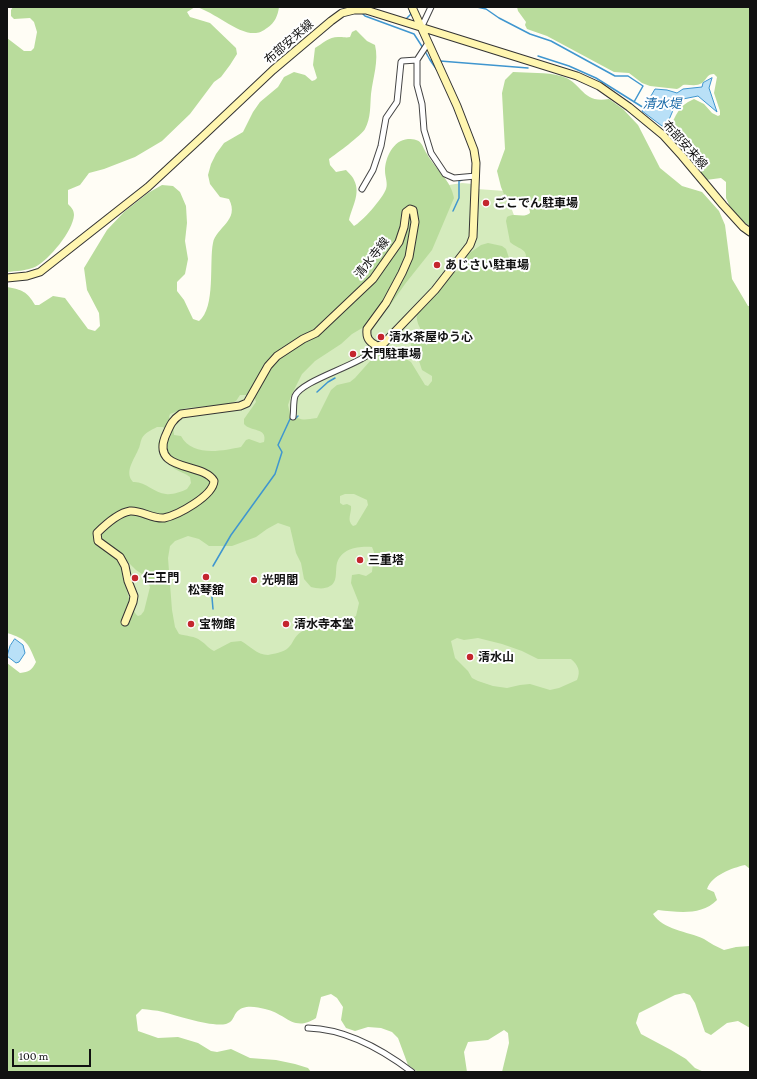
<!DOCTYPE html>
<meta charset="utf-8">
<style>
body{margin:0}
#map{position:relative;width:757px;height:1079px;overflow:hidden;background:#fffdf5;font-family:"Crimson Pro",serif}
canvas{display:block}
.frame{position:absolute;inset:0;border:8px solid #111;pointer-events:none}
.scale{position:absolute;left:12px;top:1049px;width:79px;height:18px;box-sizing:border-box;border:2px solid #111;border-top:0;padding-left:5px;font-size:12px;line-height:14px;white-space:nowrap;color:#111;-webkit-text-stroke:3px #fff;paint-order:stroke}
</style>
<div id="map">
<canvas width="757" height="1079"></canvas>
<div class="frame"></div>
<div class="scale">100 m</div>
</div>
<script>
const context = document.querySelector('canvas').getContext('2d');
context.lineJoin = 'round';
function fillPath(path, color) { context.fillStyle = color; context.fill(path, 'evenodd'); }
function stroke(path, color, width, dash) { context.strokeStyle = color; context.lineWidth = width; context.lineCap = dash ? 'butt' : 'round'; context.setLineDash(dash || []); context.stroke(path); }
function label(font, color, halo, rows, align = 'center') {
  context.font = font + ' "Crimson Pro","Noto Sans JP",serif'; context.lineWidth = 4; context.setLineDash([]); context.textBaseline = 'middle'; context.strokeStyle = halo; context.fillStyle = color; for (const [text, x, y, turn = 0] of rows) {
    context.save(); context.translate(x, y); context.rotate((+turn || 0) * Math.PI / 180); context.textAlign = isNaN(turn) ? turn : align; if (halo) context.strokeText(text, 0, 0); context.fillText(text, 0, 0); context.restore();
  }
}
fillPath(new Path2D(`
 M462,183l11,1 4,5 28,2 10,27 16,24 11,392 42,34 -9,24 -463,5 5,-261 325,-250z`), '#d5ebbd');
fillPath(new Path2D(`
 M13,7h182l-8,5 3,5 20,6 26,25 1,6 -7,11 -9,12 -7,5 -24,32 -28,27 -27,16 -31,12 -15,4 -9,12 -12,5v14c3,3 6,6 6,11 -1,16 -25,45 -39,52 -9,4 -19,4 -28,5v-234l17,13h7l3,-3 3,-16 -3,-10 -4,-4 -16,1 -3,-3v-6z
 M196,7h83c-1,8 -4,16 -12,21 -3,2 -7,5 -11,5 -18,2 -41,-21 -60,-26z
 M517,7h233v219l-16,-10 -8,-18v-16l-5,-4 -15,2 -32,-39 -2,-18 4,-8 5,-8 7,-5 6,-3 10,5 8,9 6,3 2,-1v-4l-6,-18 3,-16 -3,-3c-7,0 -7,5 -12,9 -6,4 -13,1 -19,2 -1,1 -5,4 -6,4l-27,-3 -8,-3 -13,-10 -15,-1 -67,-36 -20,-7 -2,-4 1,-3 -8,-11z
 M356,30l11,11 8,4c4,16 -2,32 -4,49 -1,12 0,24 -6,35 -3,6 -29,25 -36,30l1,6 6,7 10,-2c3,3 7,7 8,10 7,13 -2,27 -5,40l5,6c8,-4 29,-28 32,-37 2,-6 -1,-12 -1,-18 0,-13 8,-31 23,-32 14,0 13,5 19,15 9,16 24,26 27,44l-22,52 -27,34 -14,20 -17,17 -22,13 -11,10 -26,17 -13,13 -11,22 -3,9 2,9c11,7 14,6 27,4l14,-28 6,-5 13,-3 5,-4 16,-18 10,-8 12,-1 18,11 14,23 3,1 4,-5v-5l-10,-6 -3,-9 -5,-6 -3,-7v-9l9,-7v-4c-3,-5 -4,-11 -3,-16l31,-37 6,-3 6,-1 4,-3 3,-13 14,-10 7,-2 14,3 4,3 6,18 2,1 9,-3c9,-16 -4,-15 -13,-23l-4,-21 1,-4c8,-5 16,2 23,-4 0,-6 -5,-10 -10,-13l-8,1 -6,-2 -5,-12 -4,-16 8,-22 -3,-56 3,-13 8,-8c16,1 33,0 48,4 22,6 20,28 48,23l14,10 15,16 22,43 22,18 20,6 17,19 6,14 7,54 16,27h2v563l-5,-4c-13,3 -33,10 -38,24l7,3 3,8c-16,16 -39,12 -59,10l-5,4c10,16 34,17 51,25 6,4 13,8 20,11l12,-3 14,-1v82l-12,-7 -11,2 -16,12 -6,-3 -10,-29 -5,-8 -6,-2 -9,2 -36,18 -3,10 5,11 30,16 15,9 9,9 9,4h-202l7,-29 -1,-10 -4,-3 -16,10 -20,2 -4,10 3,20h-49l-10,-7 -10,-27 -6,-6 -11,-4 -13,-1 -13,4 -9,-3 -5,-8 2,-13 -6,-9 -6,-4 -10,3 -5,21c-23,15 -30,-5 -51,-9 -9,-2 -22,-5 -29,4 -3,4 -3,9 -10,11 -16,3 -47,-8 -63,-12 -7,-2 -14,-2 -21,-3l-6,6 2,16 20,7 20,-1 20,6 13,8 6,1 14,-3 19,9 26,2 19,4 13,4 3,4h-304v-409l13,10c9,-1 12,-3 16,-11 -8,-19 -9,-23 -29,-29v-346c15,3 20,4 28,18h4l14,-9 12,2 23,31 7,2 5,-5 -1,-13 -12,-23 -3,-22 23,-38 17,-18 24,-19 14,-8 11,1 7,6 6,14 1,17 -2,18 3,18 -3,15 -8,8v9l7,9 9,19 6,2c17,-13 10,-59 14,-78 3,-16 27,-22 16,-44l-9,-2 -10,-13 -2,-9 3,-11 5,-10 8,-11 19,-11 10,-20 7,-10 18,-15 6,-10 10,-5 11,3 7,6 3,-1 2,-2 -4,-13 2,-17c8,-5 15,-12 25,-11 4,0 6,1 10,0l2,-5zM240,395h6l9,4 1,3 -12,17v5c6,8 24,3 20,18l-4,1 -11,-4 -3,1 -5,7c-19,4 -49,10 -60,-11l-7,-1 -1,-10 -4,-8 1,-3 16,-6 44,-4 6,-3zM157,427h6l5,5 -1,6h-6l-3,5c3,11 8,20 17,26 5,3 10,4 15,8l1,6 -4,6c-6,3 -15,6 -21,5 -12,-1 -21,-13 -33,-12 -9,-10 1,-22 5,-32 2,-3 2,-8 4,-12 3,-5 9,-8 15,-11zM345,494h9l13,6 1,5 -12,20 -3,1c-7,-6 -1,-13 -2,-20l-4,-2 -4,1 -3,-2v-7zM278,523l12,4 6,26 5,10 3,16 7,8c5,1 13,3 19,-1 8,-4 5,-15 7,-23 5,-15 21,-17 35,-16l2,5 -2,20 -6,4 -7,-2 -7,1 -1,8 8,20 -3,13c-6,4 -13,1 -20,2 -11,2 -26,9 -35,14 -7,4 -8,12 -13,16 -4,4 -15,6 -20,7 -11,0 -19,-10 -27,-14l-10,1 -17,9c-5,-2 -8,-7 -13,-10 -6,-5 -15,-5 -22,-7l-4,-7 -3,-17 -4,-52 2,-12 5,-5 13,-5 11,3 10,7h23l24,-9 11,-8zM124,558l12,12 9,6 5,11 -6,24 -3,4 -3,1c-8,-4 -16,-46 -18,-56zM457,638l7,2 14,-2 24,6 20,7 16,8h33c7,6 10,12 6,21l-18,8 -9,2 -20,-6 -10,1 -13,3 -14,-2 -15,-5 -6,-3 -4,-7 -13,-13 -4,-17z`), '#b9dc9c');
const water = new Path2D(`
 M712,78l-3,10 8,24 -19,-16 -15,3 -9,9 -6,14 2,10 -28,-21 13,-22 12,1 10,3 6,-4 19,-2 1,-4z
 M15,639l8,6 2,8 -6,9 -3,1 -9,-7 3,-10z`);
fillPath(water, '#b9e0f7');
stroke(water, '#3f96cf', 1);
stroke(new Path2D(`
 M477,7l9,2 13,9 31,16 21,7 64,35h13l15,10 -9,16
 M361,12l4,4 49,18 9,14
 M407,18l4,-4 -1,-2
 M425,51l5,9h4
 M538,56l31,10 27,12 48,30
 M430,60l7,10
 M440,61l88,7
 M453,211l6,-13v-17l3,-1
 M317,392l11,-10 7,-4
 M213,566l18,-31 44,-61 7,-22 -4,-7 12,-26 6,-1 2,-2
 M211,586l2,23`), '#3f96cf', 1.5);
const minor = new Path2D(`
 M421,27l2,-3 8,-17
 M417,60v25l5,19 2,26 7,23 14,21 9,4 22,-2
 M362,189l11,-19 8,-24 5,-28 11,-16 4,-40 1,-1 15,-1 11,-17
 M293,417c1,-6 0,-15 2,-21 8,-17 68,-31 84,-50
 M308,1028c38,1 75,22 104,44`);
const secondary = new Path2D(`
 M7,278l20,-2 13,-4 108,-85 54,-50 71,-67 58,-49 11,-8 12,-3h12l211,66 22,10 30,21 34,28 19,21 41,49 20,22 7,5
 M125,622l8,-20 1,-6 -6,-15 -3,-15 -5,-9 -22,-16 -1,-8c8,-8 21,-20 33,-22 11,-1 22,8 34,7 14,-3 49,-22 50,-37 -11,-19 -62,-9 -49,-44 5,-11 6,-16 16,-23l59,-8 7,-3 21,-37 9,-10 26,-17 13,-6 57,-54 26,-37 5,-15 2,-15 4,-3 3,1 2,12 -6,35 -7,16 -16,30 -19,26c-1,9 2,13 10,17l5,-1 5,-5 48,-50 35,-45 3,-8 3,-74 -2,-13 -17,-44 -45,-99`);
stroke(minor, '#444', 7);
stroke(secondary, '#333', 9);
stroke(minor, '#fff', 5);
stroke(secondary, '#fff6b0', 7);
for (const [x, y, r, color] of [
 [486,203,4,"#c4262e"],
 [437,265,4,"#c4262e"],
 [381,337,4,"#c4262e"],
 [353,354,4,"#c4262e"],
 [360,560,4,"#c4262e"],
 [206,577,4,"#c4262e"],
 [135,578,4,"#c4262e"],
 [254,580,4,"#c4262e"],
 [191,624,4,"#c4262e"],
 [286,624,4,"#c4262e"],
 [470,657,4,"#c4262e"]
]) { const dot = new Path2D(); dot.arc(x, y, r, 0, 2 * Math.PI); context.fillStyle = color; context.fill(dot); stroke(dot, '#fff', 1.5); }
label('12px', '#111', '#fff', [
 ["布部安来線",289,42,-41],
 ["布部安来線",685,145,48],
 ["清水寺線",372,258,-52]
]);
label('bold 12px', '#111', '#fff', [
 ["ごこでん駐車場",494,203],
 ["あじさい駐車場",445,265],
 ["清水茶屋ゆう心",389,337],
 ["大門駐車場",361,354],
 ["三重塔",368,560],
 ["仁王門",143,578],
 ["光明閣",262,580],
 ["松琴舘",206,590,"center"],
 ["宝物館",199,624],
 ["清水寺本堂",294,624],
 ["清水山",478,657]
], 'left');
label('italic 13px', '#1768a6', '#fff', [
 ["清水堤",662,104]
]);
</script>
